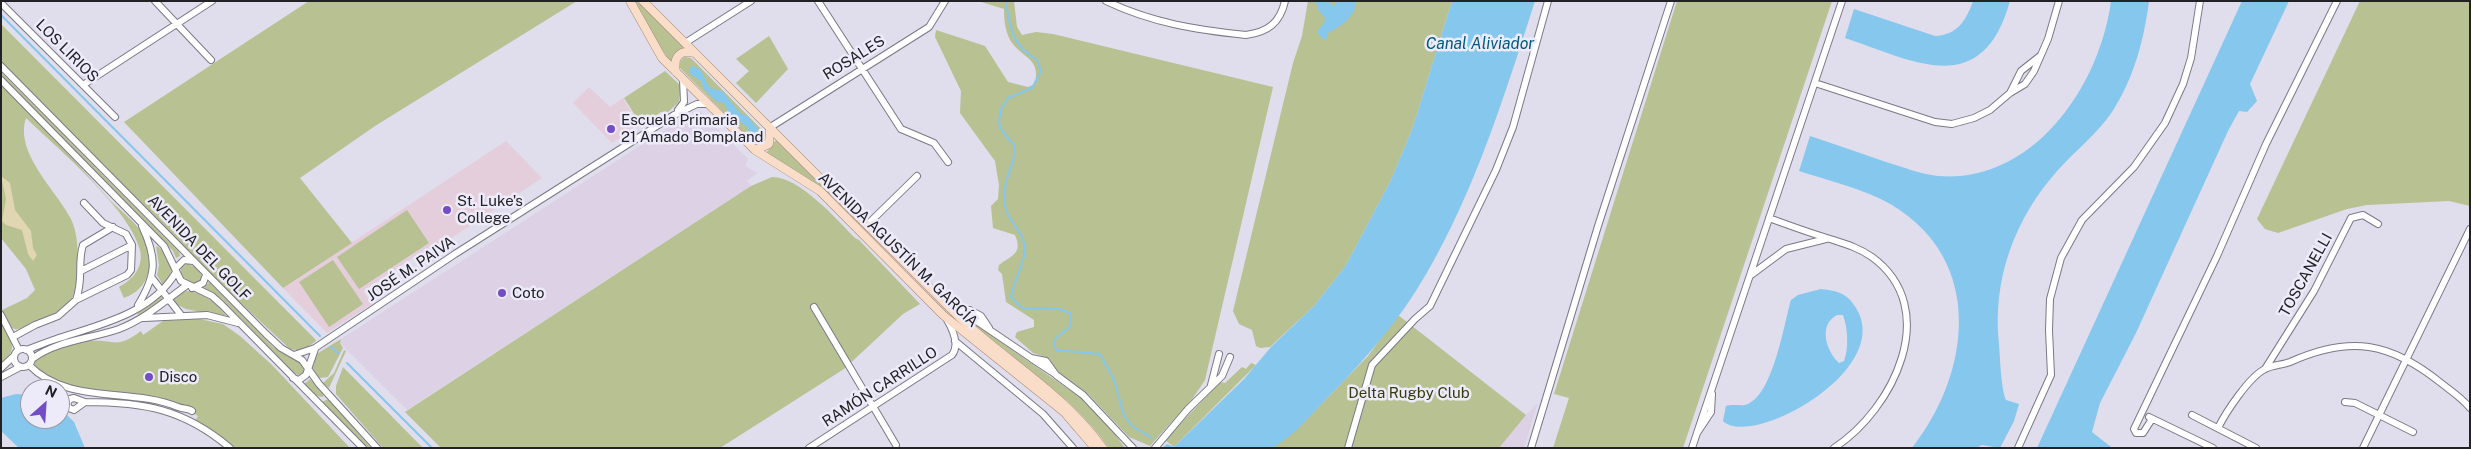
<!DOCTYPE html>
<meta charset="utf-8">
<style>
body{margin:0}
#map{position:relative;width:2471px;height:449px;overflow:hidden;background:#e0ddec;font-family:"Public Sans",sans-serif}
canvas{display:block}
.frame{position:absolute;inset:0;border:2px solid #222126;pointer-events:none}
.north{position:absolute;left:20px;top:379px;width:50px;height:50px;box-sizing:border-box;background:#edebf9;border:1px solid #9c9aa5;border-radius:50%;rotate:26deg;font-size:14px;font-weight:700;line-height:20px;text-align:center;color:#222126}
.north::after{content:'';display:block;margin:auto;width:18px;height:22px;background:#724dc6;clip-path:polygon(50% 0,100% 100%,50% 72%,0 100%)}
</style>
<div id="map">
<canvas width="2471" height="449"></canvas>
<div class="frame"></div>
<div class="north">N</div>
</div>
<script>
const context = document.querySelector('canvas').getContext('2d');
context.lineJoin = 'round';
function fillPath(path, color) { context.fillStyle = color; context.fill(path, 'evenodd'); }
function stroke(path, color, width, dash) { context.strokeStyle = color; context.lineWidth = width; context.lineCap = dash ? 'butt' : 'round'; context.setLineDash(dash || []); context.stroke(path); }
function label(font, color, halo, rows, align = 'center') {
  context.font = font + ' "Public Sans",sans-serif'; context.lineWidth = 5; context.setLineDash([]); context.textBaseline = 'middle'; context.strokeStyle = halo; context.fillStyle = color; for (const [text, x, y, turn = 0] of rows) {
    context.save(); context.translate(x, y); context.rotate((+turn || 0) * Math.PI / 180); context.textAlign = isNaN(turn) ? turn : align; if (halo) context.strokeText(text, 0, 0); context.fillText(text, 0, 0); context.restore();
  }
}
fillPath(new Path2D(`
 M700,111l48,48 -3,7 12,7 -10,8 4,5 -344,224 -67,-67 1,-4 342,-221z
 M1538,403l-14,45h-25l27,-33z`), '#dcd1e5');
fillPath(new Path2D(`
 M589,87l21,20 13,-9 13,22 -4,11 -20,12 -39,-40z
 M506,141l36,37 -107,71h-9l-63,42 9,13 -45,29 -44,-45z`), '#e4cedc');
fillPath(new Path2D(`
 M309,1h268l-202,125 -75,52 52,65 -69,45 -159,-166z
 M635,1h3l46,45 -1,3 -9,5 -3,8 -16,-22z
 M978,1h36l3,26 5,8 14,-3 17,2 220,53 -68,293 -12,18 -43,48 -21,-9 -40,-42 -31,-22 -9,-15 -16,-5 -18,-16 2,-5 17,-5v-7l-28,-18 -4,-28 -4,-4 1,-5c13,-10 24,-11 16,-30l-22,-7 -2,-22 7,-7 1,-14 -4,-24 -35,-48 1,-22 -26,-54 1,-7 49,16 23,36 20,5 7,-3c6,-27 -13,-25 -25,-44 -5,-10 -6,-21 -6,-31z
 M1308,1h144l-39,126 -22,53 -46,87 -31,39 -44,41 -10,1 -4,-2 -4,-16 -13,-6 -6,-13 60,-248 9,-27z
 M1677,1h155l-149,447h-130l16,-50 -15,-4z
 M2360,1h110v205l-21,-5 -82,4 -20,4 -69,24 -13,-4 -8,-10z
 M1,24l314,315 1,2 -14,10 -12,-2 -59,-55 -230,-232z
 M769,36l19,33 -32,34 -20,-20 13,-12 -13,-12z
 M684,57l7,1 74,75 2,7 -2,3 -10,1 -75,-76v-6z
 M665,71l16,15 -2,16 -11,10h-7l-19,14 -18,-28z
 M1,72l178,180 1,4 -4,2 -3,-7 -21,-22 -151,-152z
 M1,85c37,37 74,75 108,114 12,13 28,23 36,39 10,24 5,51 -21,60l-5,-11c14,-7 25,-21 21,-37 -11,-42 -82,-101 -114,-132 -12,35 31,73 45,101 6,13 7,27 6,41 -1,29 1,47 -31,57 -9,3 -26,16 -34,11l-10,-18 25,-12 8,-8 -9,-21 -25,-31z
 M776,140l57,57v1l-32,-24 -35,-21z
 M772,177c28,0 64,42 83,61l4,2 61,64 -17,10 -59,55 -124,79h-279l-36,-36 346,-226z
 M836,203l124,122 -1,1z
 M407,210l22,33 -70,46 -22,-32z
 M156,246c16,8 21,26 7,39l-6,-10 2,-10z
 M333,260l30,44 -34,23 -30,-45z
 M186,264c7,0 17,8 16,16l-5,5 -9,-2 -7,-10v-5z
 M209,282l64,65 25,13 7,8 -2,6 -5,1 -4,-2 -72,-74 -19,-10z
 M184,291c17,-1 34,13 43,26l-41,-8 -10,-5 -2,-5z
 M160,295l3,5 -25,15 -1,-4z
 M1398,315l128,100 -27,33h-227l29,-23 67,-69z
 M966,318l115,80 28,28 16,22h-16c-38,-54 -95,-87 -143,-130z
 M199,319l24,5 17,12 32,29 78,83h-116l-39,-27 3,-5c-17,-10 -34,-18 -53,-21 -40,-7 -76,0 -110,-27v-6l2,-3c16,-9 35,-16 52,-18 27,-2 26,9 52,-10l2,4 20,-14z
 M1,323c11,17 18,26 0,41z
 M341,339l-1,4 3,5 -15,29 -9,1 -7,-11 3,-12z
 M344,350l2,1 -17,37 -6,-5 11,-10z
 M1251,363l5,2 -82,82 -9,-7 55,-58 5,1 17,-16 4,2z
 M343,367l80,81h-40l-47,-54v-8z
 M310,379l14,14 -1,4 -6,-1 -14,-11z
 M329,399l42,49h-3l-47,-46z`), '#b7c192');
fillPath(new Path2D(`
 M1,176l9,7 5,27 16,21 2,17 4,7 -4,6 -5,-7 -6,-24 -16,-5 -4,-4 4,-22z`), '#e0d6b1');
fillPath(new Path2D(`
 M1315,1h13l5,5 3,-1 -1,-4h21c0,16 -15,25 -28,32l-1,6h-4l-6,-7 7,-9 1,-5 -6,-7z
 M1452,1h83c-30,93 -60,190 -110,275 -25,43 -59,83 -94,118 -18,18 -36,42 -59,54h-110l5,-4 7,3 70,-68 27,-32 43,-41 31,-39 46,-87 22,-53z
 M1973,1h37c-28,100 -96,60 -165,37l9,-29 81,27c22,-1 31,-15 38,-35z
 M2111,1h38c-5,39 -15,77 -37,111 -15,22 -36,38 -54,58 -43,48 -66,109 -59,174 1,13 2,45 7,56l13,4 -5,17 -14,27 -18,-3 -6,3h-64c59,-75 73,-187 -20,-243 -28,-16 -62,-24 -93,-34l11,-35c26,9 51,17 76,26 17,5 34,12 52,14 95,8 162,-90 173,-175z
 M2242,1h47l-39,83 7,17 -10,11 -8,-1 -11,20 -92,202 -36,70 -8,29 19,15 4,1h-78z
 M691,66c13,1 13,14 19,22l12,3 18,22 7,3 11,13 -2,4 -5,2 -4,-8 -18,-14 -5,-10 -8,-2 -12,-12 -3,-8 -12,-8z
 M1821,289c17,2 26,4 35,19 39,62 -105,141 -133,113l3,-15c7,-2 13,0 19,-1 28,-7 39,-82 46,-105l7,-5zM1837,315h6c5,14 6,33 1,46l-5,2c-13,-12 -21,-38 -2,-48z
 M16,394l14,1v24h30v-11l14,14 11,26h-66l-18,-17v-33z`), '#85c7ed');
stroke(new Path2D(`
 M1006,1c3,26 6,45 31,59l4,11 -9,17 -24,10 -7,11 -2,13 3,9 13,15c1,17 -11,30 -11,51 0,24 20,32 21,52 1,10 -12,34 -14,48l11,11 37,1 11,4 1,13 -15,12 -2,5 2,7 44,4 14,26 10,36 8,10 20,12
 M1,15l319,321
 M331,347l7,6
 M347,363l85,85`), '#85c7ed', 2);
const minor = new Path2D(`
 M155,1l56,59
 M818,1l83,128 33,14 14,19
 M1106,1c46,22 91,29 140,34 22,-3 34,-12 39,-34
 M1,3l114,114
 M685,43l66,-42
 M1,66l265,268 15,14 21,12 17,24 58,64
 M1,80l163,166 17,35 31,15 10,9 141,143
 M1815,83l120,39 17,2 22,-6 16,-8 20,-17 15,-9 9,-13 14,-32 11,-38
 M83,85l129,-84
 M2010,93l11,-22 19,-15
 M678,110l6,-8 -1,-23
 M769,128l160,-101 16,-26
 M1769,218c19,7 38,14 58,20 15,5 31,9 45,19 71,52 21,153 -38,191
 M867,225l50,-49
 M175,269l9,-9 9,1
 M81,271l51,-26
 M1751,275l35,-26 40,-10
 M152,278l29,37
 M192,288l11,-5 3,-8
 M76,300c8,-22 1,-36 7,-55l30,-18
 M138,305c19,-31 19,-47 4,-79
 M814,307l82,138
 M1,315l18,35
 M958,316l14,2 59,40 15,3 10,14 27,20 50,53
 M958,316l5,-5 7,-1 11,6 8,12
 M144,318l63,-3 31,8
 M13,337l22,-12 23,-9 18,-16 51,-25 4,-5 1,-25 -6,-11 -23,-11 -19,-20
 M955,341l88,73 30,34
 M14 358a9 9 0 1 1 18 0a9 9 0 1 1-18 0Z
 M26,350c10,-3 20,-8 30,-11 42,-14 96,-25 120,-67
 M294,355l21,-7 140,-94 219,-139 23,-11h12
 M32,359c26,-19 58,-20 87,-30 26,-10 46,-28 68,-44
 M1032,359l23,15
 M29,365c39,40 101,22 149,42 5,2 10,1 14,4
 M1,368l13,-12
 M2265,369l49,-78 37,-73 12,-3 15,9
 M1,377l19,-10
 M293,378l6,2 7,-5 9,-26
 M1211,385l8,-31
 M74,398l11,4 -11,8 -5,-2 -2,-4 3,-5z
 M85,402c59,0 99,7 145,46
 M2345,402l10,1 58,29
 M2192,415l64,33
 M2149,417l64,31
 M2152,419l-9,14h-7l-2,-4 83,-173 49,-112 71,-143
 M2218,428c8,-16 31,-51 47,-59 7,-4 17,-4 25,-7 60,-27 100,-20 151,21 10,8 21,15 29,25
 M1697,433l145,-432
 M809,448l143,-93c8,-10 0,-27 -6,-37
 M1155,448l33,-39 34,-33 8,-19
 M1348,448l24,-83 43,-46 15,-13 66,-136 17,-43 35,-126
 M1531,448l67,-222 73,-225
 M1692,448l5,-15 14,-21 1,-18
 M2018,448l33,-73 -2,-45 1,-31 11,-41 21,-38 52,-53 31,-44 18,-39 8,-26 9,-57
 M2363,448l107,-219`);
const major = new Path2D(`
 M630,1l32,57 93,92 65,41 123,124 121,97 31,36
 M643,1l315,315c50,47 103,75 145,132
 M676,72c-3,-14 3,-23 18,-19
 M755,150l14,-6 1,-15`);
stroke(minor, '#7b7986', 8);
stroke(major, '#ac8d78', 9);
stroke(minor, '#fff', 6);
stroke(major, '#faddc8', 8);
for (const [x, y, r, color] of [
 [611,129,5,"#724dc6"],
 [447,210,5,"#724dc6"],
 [502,293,5,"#724dc6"],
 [149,377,5,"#724dc6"]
]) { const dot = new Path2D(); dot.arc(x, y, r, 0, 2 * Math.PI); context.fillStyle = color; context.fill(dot); stroke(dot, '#edebf9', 2); }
label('15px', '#222126', '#edebf9', [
 ["LOS LIRIOS",67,51,45],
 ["ROSALES",854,58,-32],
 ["AVENIDA DEL GOLF",199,248,46],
 ["AVENIDA AGUSTÍN M. GARCÍA",898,250,44],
 ["JOSÉ M. PAIVA",411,269,-34],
 ["TOSCANELLI",2306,275,-61],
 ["RAMÓN CARRILLO",880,387,-33]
]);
label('15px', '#222126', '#edebf9', [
 ["Escuela Primaria",621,120],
 ["21 Amado Bompland",621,137],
 ["St. Luke's",457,201],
 ["College",457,218],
 ["Coto",512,293],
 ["Disco",159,377]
], 'left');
label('15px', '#353b0a', '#edebf9', [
 ["Delta Rugby Club",1409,393]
]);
label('italic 16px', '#005a7e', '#edebf9', [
 ["Canal Aliviador",1480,44]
]);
</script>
